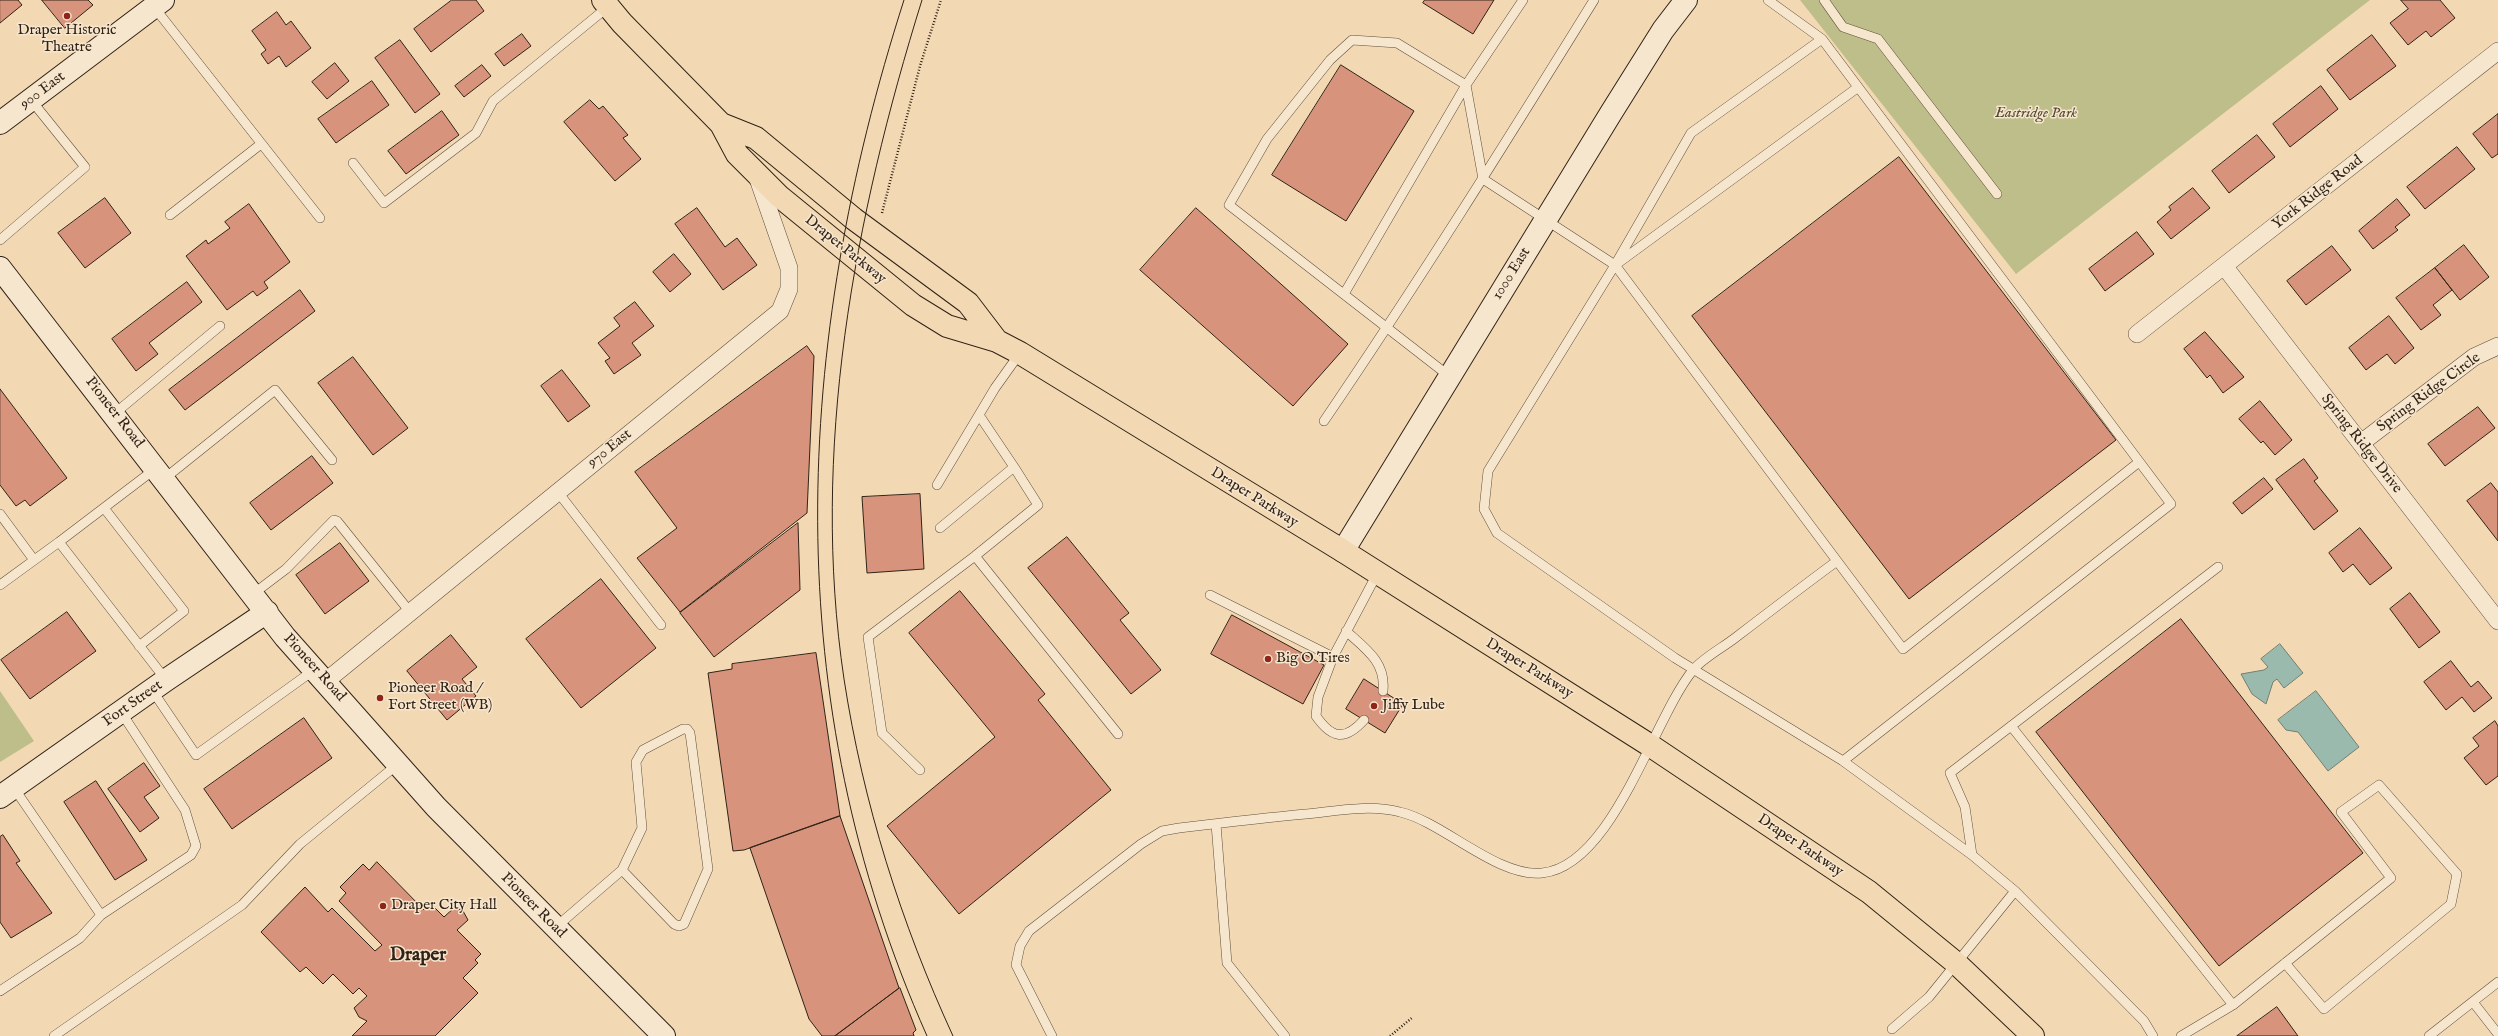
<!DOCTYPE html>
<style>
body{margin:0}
canvas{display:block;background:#f2d9b3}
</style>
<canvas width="2498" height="1036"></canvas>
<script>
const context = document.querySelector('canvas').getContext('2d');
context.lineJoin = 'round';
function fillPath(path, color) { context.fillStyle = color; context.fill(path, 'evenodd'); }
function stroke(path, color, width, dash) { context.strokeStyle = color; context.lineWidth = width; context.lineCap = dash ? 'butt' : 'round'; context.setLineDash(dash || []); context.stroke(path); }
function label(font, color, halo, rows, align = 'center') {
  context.font = font + ' "IM FELL English",serif'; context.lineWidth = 3; context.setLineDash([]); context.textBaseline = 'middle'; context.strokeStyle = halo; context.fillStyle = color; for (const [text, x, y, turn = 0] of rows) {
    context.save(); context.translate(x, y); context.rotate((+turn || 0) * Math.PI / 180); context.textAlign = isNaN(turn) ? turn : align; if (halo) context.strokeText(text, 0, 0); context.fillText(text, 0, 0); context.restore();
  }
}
fillPath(new Path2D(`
 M1800,0h570l-354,274z
 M0,691l34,50 -34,21z`), '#bebe8a');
const water = new Path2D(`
 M2280,644l23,29 -19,15 -7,-9 -4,3 -7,22 -14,-10 -11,-20 23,-4 4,-3 -7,-8z
 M2316,691l43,56 -31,24 -30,-39 -12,-2 -8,-10z`);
fillPath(water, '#9bbaae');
stroke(water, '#717e72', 1);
const building = new Path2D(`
 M0,0h18l4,5 -22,18z
 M42,0h46l5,5 -28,23z
 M452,0h24l8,11 -53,41 -17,-23z
 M1425,0h69l-21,34 -50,-31z
 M2401,0h39l15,18 -24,19 -5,-6 -18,14 -18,-22 18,-14z
 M277,12l9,13 5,-4 20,27 -25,19 -7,-11 -11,8 -7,-10 5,-4 -14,-19z
 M522,34l9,12 -27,20 -9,-12z
 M2372,35l24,31 -46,34 -23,-30z
 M400,40l40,54 -25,19 -40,-55z
 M335,63l14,18 -22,18 -15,-17z
 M482,65l9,11 -27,21 -9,-11z
 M1341,65l73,46 -68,110 -74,-46z
 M372,81l17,24 -53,38 -18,-24z
 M2321,86l17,23 -48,38 -17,-23z
 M590,100l9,9 4,-3 25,29 -5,3 18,21 -26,22 -51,-59z
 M442,111l17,24 -53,39 -18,-23z
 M2498,114v40l-6,4 -19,-24z
 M2257,135l18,22 -46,36 -17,-22z
 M2457,147l18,22 -50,40 -18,-22z
 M1899,157l217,283 -207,159 -217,-283z
 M2193,188l17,20 -39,31 -14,-17 14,-12 -2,-3z
 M105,198l26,35 -46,35 -27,-35z
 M2397,199l13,16 -15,12 3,3 -25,19 -14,-18z
 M249,204l41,58 -26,20 4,6 -11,8 -4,-5 -26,19 -41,-54 20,-16 2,4 22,-16 -5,-6z
 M697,208l28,39 12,-9 20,27 -34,25 -48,-66z
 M1196,208l152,136 -55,62 -153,-136z
 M2137,232l17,22 -49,37 -16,-22z
 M2464,245l25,32 -29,23 -25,-32z
 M2332,246l19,24 -45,35 -19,-24z
 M674,254l17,20 -21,18 -17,-20z
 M2435,268l17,22 -19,15 8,10 -20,15 -25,-32z
 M187,282l15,20 -53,41 9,11 -22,17 -24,-32z
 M300,290l15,21 -130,99 -16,-20z
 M635,302l19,24 -22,17 9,12 -27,19 -9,-13 5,-3 -12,-15 22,-17 -6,-8z
 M2389,316l25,32 -19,16 -8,-10 -21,16 -17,-22z
 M2205,332l39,45 -21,16 -13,-18 -3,3 -23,-29z
 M807,346l7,10 -7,157 -127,99 -43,-54 40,-30 -42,-56z
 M353,357l55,71 -35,27 -55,-72z
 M562,370l28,36 -22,16 -27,-36z
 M0,389l67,89 -37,28 -5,-6 -9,6 -16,-21z
 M2260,401l32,39 -17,15 -12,-14 -2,2 -22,-24z
 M2478,407l17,21 -50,38 -17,-22z
 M312,456l21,27 -62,47 -21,-27z
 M2304,459l14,19 -4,3 24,30 -24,19 -38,-50z
 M2264,478l9,11 -31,25 -9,-11z
 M2491,483l7,9v49l-31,-40z
 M920,494l4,75 -57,4 -5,-76z
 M798,523l2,67 -86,67 -34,-44z
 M2360,528l32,40 -22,17 -17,-21 -10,8 -14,-19z
 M1067,537l62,76 -9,7 41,50 -30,24 -103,-126z
 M340,543l29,38 -44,33 -29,-39z
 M601,579l55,69 -75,60 -55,-69z
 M960,591l85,103 -7,6 73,90 -152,124 -72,-88 108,-89 -86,-104z
 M2410,593l30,39 -21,16 -29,-39z
 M67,612l29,39 -66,48 -29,-39z
 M1232,615l92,50 -21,39 -92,-50z
 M2181,619l182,234 -144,113 -183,-234z
 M451,635l26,32 -15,12 14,17 -29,24 -40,-49z
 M816,653l24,163 -96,34 -11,1 -25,-178 24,-4v-5z
 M2451,661l20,26 7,-6 14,17 -18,14 -12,-15 -16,13 -22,-28z
 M1364,679l39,25 -18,29 -39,-24z
 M304,718l28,40 -100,71 -28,-40z
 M2495,721l3,5v50l-12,9 -22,-27 15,-12 -6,-8z
 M144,763l16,23 -16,11 15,21 -19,14 -32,-43z
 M96,781l51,79 -32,20 -51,-78z
 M840,816l59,172 -64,48h-13l-13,-17 -59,-171z
 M3,835l17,26 -4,2 36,50 -41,25 -11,-16v-85z
 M377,862l47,48 6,-7 14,14 11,-10 8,4 5,9 -11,10 24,24 -6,6 3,3 -15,15 15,15 -43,43h-83l15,-15 -8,-4 -5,-9 13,-12 -8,-8 -6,6 -20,-20 -10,10 -17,-17 -6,5 -39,-40 44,-45 23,25 4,-4 43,43 7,-6 -43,-44 7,-8 -6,-6 23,-23 6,6z
 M900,988l16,42 -3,3 1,3h-79z
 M2277,1007l21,29h-61z`);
fillPath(building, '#d8937c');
stroke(building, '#312317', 1);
const lane = new Path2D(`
 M1768,0l54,39 349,465 -328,257 -168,-103 -178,-125 -13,-24 4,-38 127,-206 76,-132 131,-94
 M1824,0l19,27 35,12 119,155
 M154,7l166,211
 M353,163l31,40 92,-70 17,-32 116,-95
 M170,215l91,-71
 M0,240l85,-73 -54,-67
 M1618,263l239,-175
 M1344,294l122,-209 57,-85
 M1449,376l-220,-171 38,-66 63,-79 22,-20 45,3 69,42 17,94 132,86 288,384 236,-187
 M114,414l106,-88
 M979,415l35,52
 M1324,421c94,-138 182,-279 270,-421
 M155,469l-96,73 107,138
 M164,479l111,-89 57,70
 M937,485l58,-97 25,-35
 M557,491l104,134
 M104,508l80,103 -45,35
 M0,514l34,46
 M975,556l143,178
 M0,585l59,-43
 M253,594l33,-25 48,-49 3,1 73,91
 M1210,595l123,62 44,-83
 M1346,631c20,18 40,31 37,60
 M1333,657l-15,40 -2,19c16,23 29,25 48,4
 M152,690l44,65 118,-85
 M2011,726l222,279 158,-127 -50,-66 38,-27 78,89 -6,30 -127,105 -39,-46
 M1843,761l129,94 43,36 -86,106 -37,32
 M920,770l-38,-37 -14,-96 107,-81 63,-51 -24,-38 -74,61
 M1216,824l11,139 58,73
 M1972,855l-7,-48 -15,-34 268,-206
 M2015,891l129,130 9,15
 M101,915l90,-60 5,-9 -11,-36 -64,-98
 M556,927l66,-57 52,54 5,2 5,-2 24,-55 -18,-136 -3,-4h-4l-40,21 -7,12 6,66 -20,42
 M0,991l80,-53 21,-23 -87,-127
 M2473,1002l25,32
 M54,1036l188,-131 58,-61 98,-80
 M1052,1036l-36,-71 4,-19 9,-15 112,-87 21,-13 17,-3c42,-5 84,-10 127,-14 30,-3 64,-10 94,-2 43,10 98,66 142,61 71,-7 111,-154 151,-203 10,-12 29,-22 42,-32 34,-26 68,-52 102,-77
 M2181,1036l52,-31
 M2429,1036l69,-54`);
const street = new Path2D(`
 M2224,266l274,355
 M2137,334l361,-283
 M2361,443l113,-86 24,-11
 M326,681l454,-370 9,-22v-21l-32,-92`);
const secondary = new Path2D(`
 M0,123l163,-123
 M0,268l285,369 151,170 228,229
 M1343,551l268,-438 52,-83 23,-30
 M0,797l166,-117 101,-68`);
const primary = new Path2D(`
 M603,0l19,23 99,101 16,30 42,42 134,109 34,21 50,15 23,12 323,198 308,195 218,146 87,71 77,73
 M721,124l35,14 98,81 114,84 29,38`);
stroke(lane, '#61503e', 10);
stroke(street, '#61503e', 18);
stroke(secondary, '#312317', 24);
stroke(primary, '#312317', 24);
stroke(new Path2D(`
 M882,213l38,-147 21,-66
 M1390,1036l23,-19`), '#312317', 2.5, [1, 2]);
stroke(lane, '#f7e6ce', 9);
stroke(street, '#f7e6ce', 17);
stroke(secondary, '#f7e6ce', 22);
stroke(primary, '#f2d9b3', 22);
stroke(new Path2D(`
 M904,0c-111,346 -127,699 23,1036
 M922,0c-68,218 -112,451 -78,679 19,124 57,244 109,357`), '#312317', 1);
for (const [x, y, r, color] of [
 [67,16,4,"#8f2418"],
 [1268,659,4,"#8f2418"],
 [380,698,4,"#8f2418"],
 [1374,706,4,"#8f2418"],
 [383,906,4,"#8f2418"]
]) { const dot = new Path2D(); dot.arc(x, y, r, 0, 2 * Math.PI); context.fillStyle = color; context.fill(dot); stroke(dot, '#f7e6ce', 1.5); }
label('15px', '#312317', '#f7e6ce', [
 ["Draper Historic",67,31,"center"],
 ["Theatre",67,48,"center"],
 ["Big O Tires",1276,659],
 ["Pioneer Road /",388,689],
 ["Fort Street (WB)",388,706],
 ["Jiffy Lube",1382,706],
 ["Draper City Hall",391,906]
], 'left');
label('15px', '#312317', '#f7e6ce', [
 ["900 East",43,91,-37],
 ["York Ridge Road",2318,193,-38],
 ["Draper Parkway",845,250,39],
 ["1000 East",1512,274,-58],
 ["Spring Ridge Circle",2429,393,-36],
 ["Pioneer Road",114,413,52],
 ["Spring Ridge Drive",2361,444,52],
 ["970 East",610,449,-39],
 ["Draper Parkway",1254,498,32],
 ["Pioneer Road",314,668,48],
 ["Draper Parkway",1529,669,32],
 ["Fort Street",133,704,-35],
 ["Draper Parkway",1800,846,34],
 ["Pioneer Road",533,906,45]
]);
label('italic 15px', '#544a34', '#f7e6ce', [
 ["Eastridge Park",2036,114]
]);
label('bold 19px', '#312317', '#f7e6ce', [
 ["Draper",418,956]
]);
</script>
